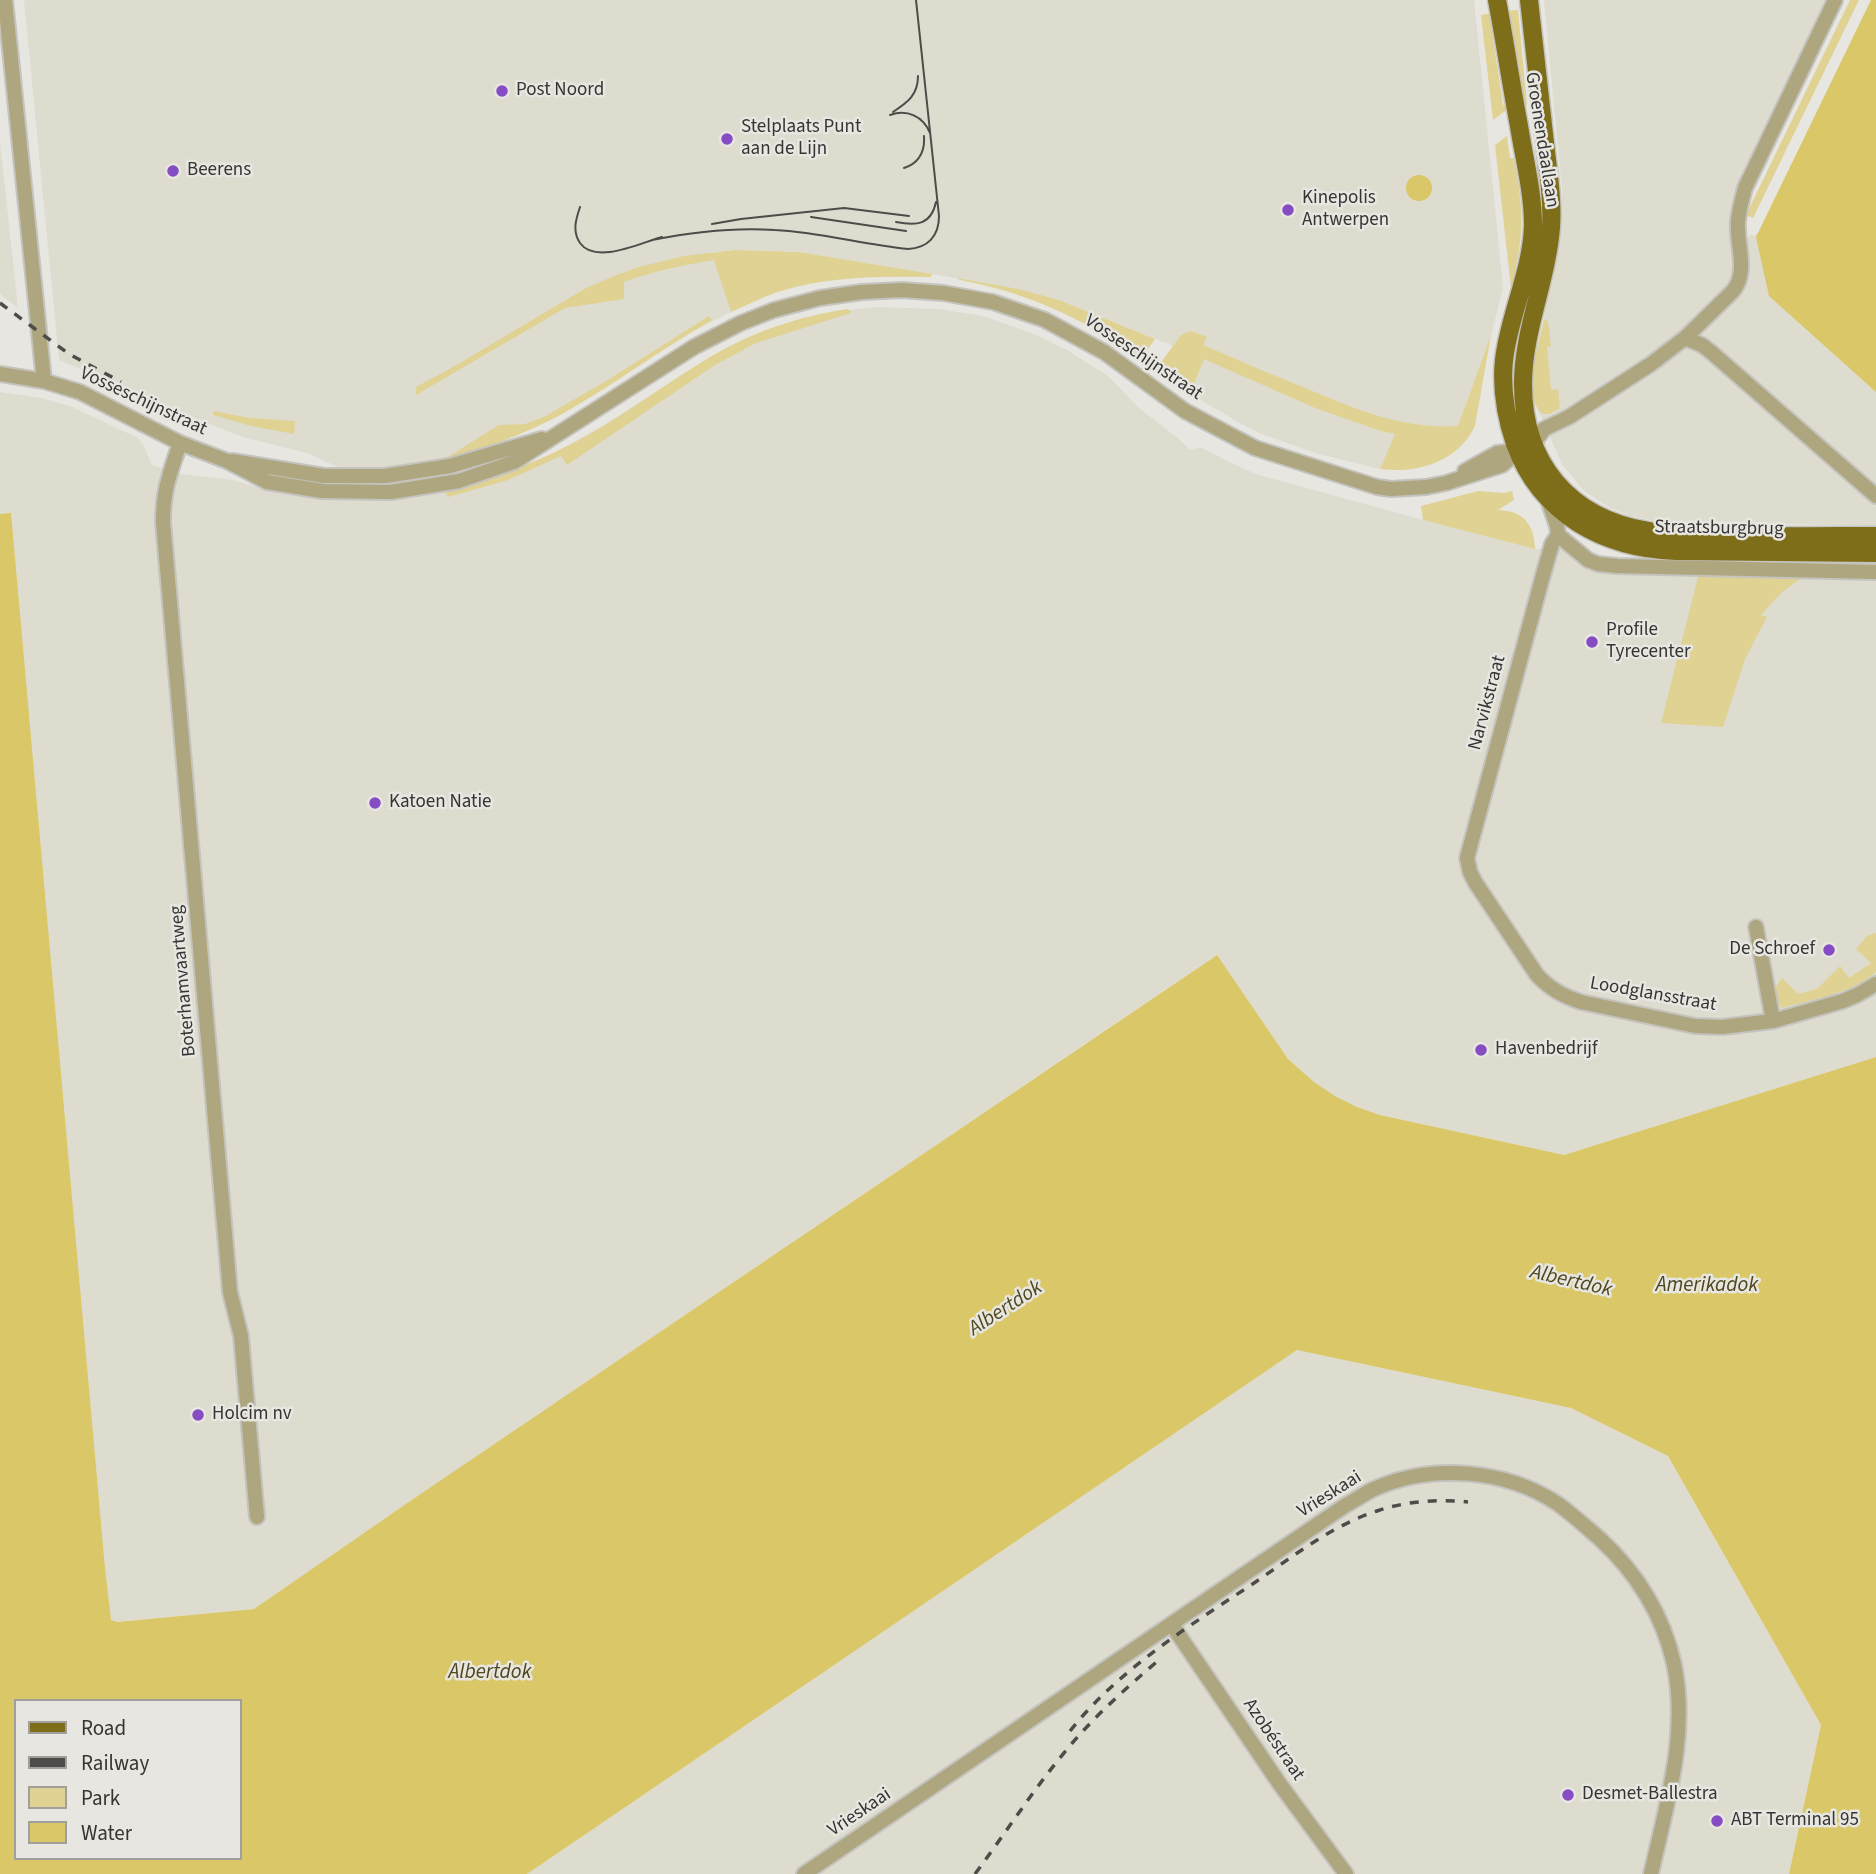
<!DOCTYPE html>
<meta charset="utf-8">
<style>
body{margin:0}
#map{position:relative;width:1876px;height:1874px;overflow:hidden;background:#e7e6e1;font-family:"Source Sans 3",sans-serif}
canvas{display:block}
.legend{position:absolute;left:14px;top:1699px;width:228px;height:161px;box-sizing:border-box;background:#e7e6e1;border:2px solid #a09f9b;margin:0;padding:9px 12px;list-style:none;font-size:21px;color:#363533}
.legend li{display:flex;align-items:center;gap:14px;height:35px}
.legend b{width:35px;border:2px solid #a09f9b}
</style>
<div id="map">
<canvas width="1876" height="1874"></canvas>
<ul class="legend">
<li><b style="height:9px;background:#7e6e1a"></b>Road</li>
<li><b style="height:9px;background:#4d4c49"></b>Railway</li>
<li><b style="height:19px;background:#dfd292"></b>Park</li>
<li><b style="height:19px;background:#dac767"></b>Water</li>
</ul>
</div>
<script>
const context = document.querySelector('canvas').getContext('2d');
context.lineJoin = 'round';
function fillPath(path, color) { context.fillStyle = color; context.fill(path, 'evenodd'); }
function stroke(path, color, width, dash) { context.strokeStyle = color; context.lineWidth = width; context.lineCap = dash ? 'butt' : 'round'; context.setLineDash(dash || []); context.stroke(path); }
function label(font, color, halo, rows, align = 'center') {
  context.font = font + ' "Source Sans 3",sans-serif'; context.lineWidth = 5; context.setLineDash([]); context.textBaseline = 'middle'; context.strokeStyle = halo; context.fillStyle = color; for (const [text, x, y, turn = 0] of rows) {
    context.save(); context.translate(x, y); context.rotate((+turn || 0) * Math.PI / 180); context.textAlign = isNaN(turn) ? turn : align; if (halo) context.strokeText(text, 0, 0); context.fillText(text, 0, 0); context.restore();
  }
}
fillPath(new Path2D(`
 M24,0h1450l29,288 -12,47 -33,92 -63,7 -15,35 -61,-15 -58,-20 -23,-12 -32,-19 -50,-34 17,-23 -114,-46 -74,-17 -186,-31 -64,-2 -23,2 19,60 -36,18 -135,85 -38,18 -49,19 -30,8 -48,9 -55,-1 -33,-15 -64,-16 -34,-13 -150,-64z
 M1544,0h285l-92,194 2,67 7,-22 5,-5 4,2 2,-3 119,104v189l-222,-5 -26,-6 -18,-7 -26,-17 -22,-27 -29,-65v-25l27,-137 2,-23v-24z
 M0,142l18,166 -18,-14z
 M874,307l64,2 45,7 54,19 28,14 42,26 32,33 40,31 11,11 10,-3 33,17 26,11 164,45 112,29h18l5,-7 67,29 251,8v478l-312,98 -184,-40 -23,-8 -22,-11 -21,-14 -26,-23 -72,-104 -800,542 -162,112 -141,13 -3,-5 -5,-49 -95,-1055 -10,1v-122l41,6 29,8 66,31 6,5 10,23 29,9 52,6 40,12 60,6 84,-2 28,-4 35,-10 46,-16 28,-13 52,-29 88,-57 39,-22 36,-16 50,-15z
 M1297,1350l274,58 97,48 153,269 -32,149h-1262z`), '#dedccf');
fillPath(new Path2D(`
 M1850,0h9l-106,218 -7,-3z
 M1518,10l9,95 -8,1 -14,-95z
 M1493,13l1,11 -3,1 12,80h4l1,4 -15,11 -12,-105z
 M1507,136l3,22h4c8,41 11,72 1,113l2,1 -4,16h-2l-16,-143z
 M735,250l64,2 133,22 -1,3c-50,-1 -101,-1 -150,14 -17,5 -33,14 -50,21l-17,-52c-30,5 -61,11 -90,22v17l-59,9 -149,87v-8l37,-20 133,-79 28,-12 25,-9 45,-11z
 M957,278l61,11 41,11 96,39 -11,16h-7c-55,-37 -112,-63 -177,-75z
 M848,309l3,4 -95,30 -41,22 -148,100 -6,-9 -53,24 -60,17 -3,-5c58,-16 112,-37 163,-69 41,-25 80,-55 122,-77 37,-19 77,-31 118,-37z
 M709,316l3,4c-51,29 -98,65 -150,94 -37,20 -78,35 -119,46l56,-35 26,-1 19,-7 62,-36z
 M1544,320l4,1 3,25 -4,1 4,43 7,-1 2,19 -10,6h-7c-22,-16 -4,-71 1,-94z
 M1191,331l16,6 -4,8c32,14 63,27 95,40 52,22 103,45 160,41l33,-91 -16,91c-17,36 -58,48 -95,43l15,-35 -14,-3 -66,-23 -111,-49 -13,32 -35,-22 25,-34z
 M214,411l36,7 45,3 -1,13 -43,-8 -38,-11z
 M1478,491l25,2 9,-2 2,9 -16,10c25,1 36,13 37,39l-112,-29 -2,-14z
 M1699,573l105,3 -22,16 -21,23 6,2 -22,42 -22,68 -62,-4z
 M1876,933v39c-25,22 -63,27 -94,36l-7,-10 -2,-7 9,-13 16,16 19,-5 23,-23 9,12 22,-15 -15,-14 11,-13z`), '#dfd292');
fillPath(new Path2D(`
 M1871,0h5v392l-107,-96 -13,-59z
 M1406 188a13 13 0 1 1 26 0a13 13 0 1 1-26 0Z
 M11,513l94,1055 6,52 6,2 137,-13 162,-112 801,-542 71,104 26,23 21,14 22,11 23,8 184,40 312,-98v817h-87l32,-149 -153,-269 -97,-48 -274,-58 -770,524h-527v-1360zM16,1701h224v157h-224z`), '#dac767');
const minor = new Path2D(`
 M5,0l39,381
 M1685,338l17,7 9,7 165,144
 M0,374l44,7 36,11 100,51 47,18 40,21 55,9 69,1 68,-11 55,-19 180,-115 47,-24 33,-13 46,-12 42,-6 40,-2 41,3 50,9 52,18 59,32 81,59 70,37 122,39 14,2 35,-2 20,-4 56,-18 16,-14 15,-7 11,-15 25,-12 82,-53 34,-26 48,-47c16,-20 3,-46 5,-70 1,-11 4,-22 7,-33l90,-188
 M180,443c-10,30 -17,47 -17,79l67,770 11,44 16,181
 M232,461l92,15h61l65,-10 92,-27
 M1465,471l32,-18 21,-2
 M1548,500l9,26 1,9
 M1558,535l-6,9 -9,31 -76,283 3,14 5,10 62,93c13,14 26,21 44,27l114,24 27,1 51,-6 70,-20 14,-6 19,-11
 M1558,535l30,25 10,4 19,2 259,6
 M1756,927l17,94
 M1172,1625l107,158 67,91
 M804,1874l542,-369c10,-5 19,-12 28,-16 57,-26 132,-20 184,15 14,10 28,23 41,34 37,34 64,77 75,126 15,70 -8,142 -23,210`);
const major = new Path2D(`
 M1497,0c8,42 14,84 22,126 5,32 14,66 14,99 -1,46 -24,90 -29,135 -3,28 2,57 11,84 26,71 89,104 161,107l200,2
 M1529,0c5,48 11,95 16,143 3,28 8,56 6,84 -4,53 -28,104 -28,157 0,79 46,134 125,147 24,4 49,3 74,4 51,2 103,1 154,1`);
stroke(minor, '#c4c3be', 18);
stroke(major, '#c4c3be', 21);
stroke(minor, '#ada67f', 14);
stroke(major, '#7e6e1a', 18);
stroke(new Path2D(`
 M893,112c15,-10 25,-17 25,-36
 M890,115c17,-6 33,1 40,18
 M904,168c15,-5 21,-17 20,-32
 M580,207c-4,12 -8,24 0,36 16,22 60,0 82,-6
 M811,217l95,14
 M896,222c21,4 35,3 40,-20
 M712,224l29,-5 103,-11 65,8
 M652,240c40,-8 82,-13 123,-10 45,2 89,15 133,19 20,-1 31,-13 31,-33l-23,-216`), '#4d4c49', 2);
stroke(new Path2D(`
 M0,303l69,51 52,28
 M1070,1731c50,-63 121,-106 187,-150 38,-26 76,-56 120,-70 29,-10 61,-12 91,-9
 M975,1874c35,-47 67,-98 107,-142 24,-26 51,-50 78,-73`), '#4d4c49', 3.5, [9, 9]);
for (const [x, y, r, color] of [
 [502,91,7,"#854cc3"],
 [727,139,7,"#854cc3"],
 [173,171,7,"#854cc3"],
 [1288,210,7,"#854cc3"],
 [1592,642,7,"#854cc3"],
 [375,803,7,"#854cc3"],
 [1829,950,7,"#854cc3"],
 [1481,1050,7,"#854cc3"],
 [198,1415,7,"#854cc3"],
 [1568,1795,7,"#854cc3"],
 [1717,1821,7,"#854cc3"]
]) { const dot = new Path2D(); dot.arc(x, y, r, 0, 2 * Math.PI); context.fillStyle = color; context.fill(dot); stroke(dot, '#e7e6e1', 2.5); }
label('19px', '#363533', '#e7e6e1', [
 ["Post Noord",516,91],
 ["Stelplaats Punt",741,128],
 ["aan de Lijn",741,150],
 ["Beerens",187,171],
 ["Kinepolis",1302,199],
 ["Antwerpen",1302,221],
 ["Profile",1606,631],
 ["Tyrecenter",1606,653],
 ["Katoen Natie",389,803],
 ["De Schroef",1815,950,"right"],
 ["Havenbedrijf",1495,1050],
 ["Holcim nv",212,1415],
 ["Desmet-Ballestra",1582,1795],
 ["ABT Terminal 95",1731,1821]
], 'left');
label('19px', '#363533', '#e7e6e1', [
 ["Groenendaallaan",1541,140,81],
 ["Vosseschijnstraat",1143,358,34],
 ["Vosseschijnstraat",143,402,25],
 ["Straatsburgbrug",1719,529,1],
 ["Narvikstraat",1488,703,-75],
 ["Boterhamvaartweg",184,981,-95],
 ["Loodglansstraat",1653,995,10],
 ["Vrieskaai",1330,1495,-32],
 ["Azobéstraat",1273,1740,56],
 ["Vrieskaai",860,1813,-34]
]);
label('italic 21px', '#4f471e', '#e7e6e1', [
 ["Albertdok",1571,1282,13],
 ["Amerikadok",1707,1286],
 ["Albertdok",1006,1309,-33],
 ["Albertdok",490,1673]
]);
</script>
